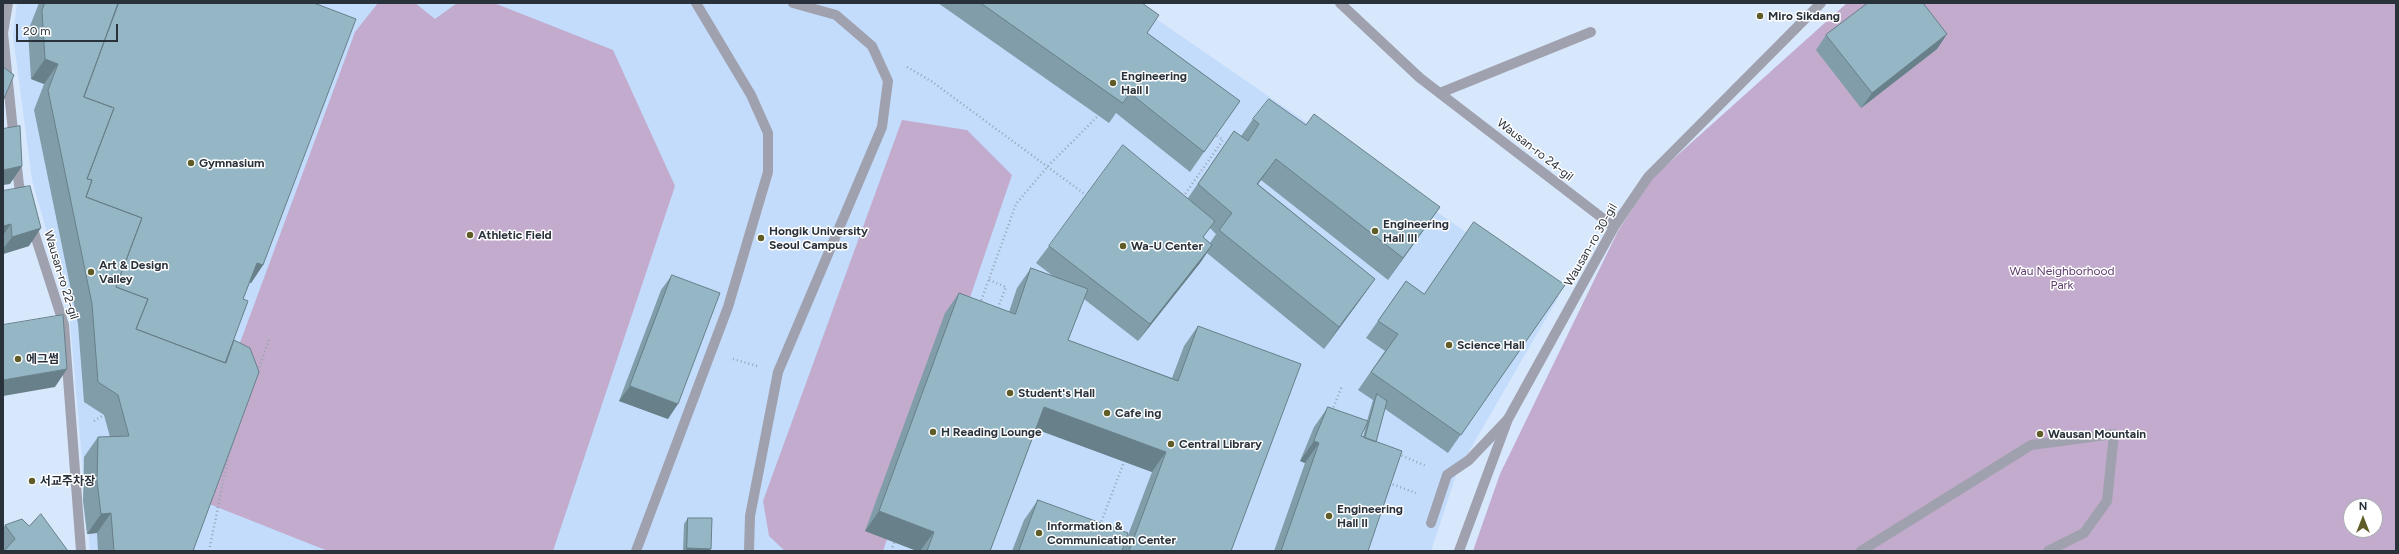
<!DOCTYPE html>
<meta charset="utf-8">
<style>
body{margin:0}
#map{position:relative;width:2399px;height:554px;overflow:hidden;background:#d7e7fc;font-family:Figtree,sans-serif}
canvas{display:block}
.frame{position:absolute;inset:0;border:4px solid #29313b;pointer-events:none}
.north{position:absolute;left:2343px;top:498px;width:40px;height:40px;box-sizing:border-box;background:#fff;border:1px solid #a9adb1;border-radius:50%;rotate:0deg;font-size:11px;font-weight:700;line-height:16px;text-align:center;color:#29313b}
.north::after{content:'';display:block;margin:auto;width:14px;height:18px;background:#605c28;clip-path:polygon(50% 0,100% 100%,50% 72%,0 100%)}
.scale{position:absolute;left:16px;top:24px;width:102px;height:18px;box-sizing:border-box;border:2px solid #29313b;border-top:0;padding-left:5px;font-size:12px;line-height:14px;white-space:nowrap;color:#29313b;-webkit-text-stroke:3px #fff;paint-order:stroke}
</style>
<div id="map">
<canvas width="2399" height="554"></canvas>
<div class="frame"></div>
<div class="north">N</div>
<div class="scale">20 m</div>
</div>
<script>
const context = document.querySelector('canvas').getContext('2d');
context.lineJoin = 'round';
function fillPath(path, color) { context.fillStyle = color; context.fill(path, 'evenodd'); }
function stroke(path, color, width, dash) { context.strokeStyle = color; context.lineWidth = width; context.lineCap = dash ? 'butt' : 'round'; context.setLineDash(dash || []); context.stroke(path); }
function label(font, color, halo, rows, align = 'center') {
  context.font = font + ' Figtree,"Noto Sans KR",sans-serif'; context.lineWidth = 3; context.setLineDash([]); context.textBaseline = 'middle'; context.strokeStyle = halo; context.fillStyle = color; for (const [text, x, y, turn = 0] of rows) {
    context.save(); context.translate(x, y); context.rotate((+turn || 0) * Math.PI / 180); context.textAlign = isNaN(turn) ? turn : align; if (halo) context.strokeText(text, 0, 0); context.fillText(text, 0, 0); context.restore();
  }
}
fillPath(new Path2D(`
 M17,3h1116l426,293 -102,176 -26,79h-1341l-21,-241 -37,-130 -19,-145z`), '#c3dcfc');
fillPath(new Path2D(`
 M378,3h37l20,16 22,-16h37l119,47 62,136 -122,365h-225l-144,-57 171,-462z
 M1847,3h549v548h-923l27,-77 118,-243 34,-53zM2351,506h24v24h-24z
 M902,120l65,10 45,45 -129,376h-98l-16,-15 -6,-35z`), '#c2abcc');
stroke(new Path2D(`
 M907,67l24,14 155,114
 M1183,197l40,-57 -7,-5
 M989,280l17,7 -9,23
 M980,304l36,-100 32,-38 50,-50
 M733,359l24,7
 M258,371l11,-32
 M1332,411l10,-25
 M94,421l10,-6
 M1398,454l28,12
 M1389,483l27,10
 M1100,525l24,-63
 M209,551l20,-98 7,-20
 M891,551l4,-11`), '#97a4b5', 2.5, [1, 3]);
stroke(new Path2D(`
 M1431,523l16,-48 22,-15 39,-41
 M636,551l92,-244 40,-135v-39l-17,-38 -55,-92
 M749,551l1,-35 28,-144 104,-245 6,-46 -16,-35 -36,-31 -43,-12
 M1861,551l170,-106 83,-11 -7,67 -23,32 -36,18`), '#a0a1ae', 10);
stroke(new Path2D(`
 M1340,3l80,75 194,149
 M3,33l11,108
 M3,33l5,-30
 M1440,93l151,-61
 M16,159l3,26 5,15
 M31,223l33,102 17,226
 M1459,551l49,-132 106,-192 34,-50 173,-174`), '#a0a1ae', 10);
fillPath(new Path2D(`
 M39,3h275l-51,262 -12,18 -1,-1 -7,17 -10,42 -40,210h-95l-1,-18 -10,1 -4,-33 1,-44 14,-20h12l-6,-22 -20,-13 -6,-78 -44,-214 10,-26 -13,-5 -3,-48z
 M938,3h204l5,30 93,68 -50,71 -74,-59 -7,10z
 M1947,34l-10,15 -76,59 -45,-58 10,-15z
 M1253,119l53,6 134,82 -52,73 -127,-100 -3,4 117,95 -15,21 -36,49 -117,-96 -7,10 -62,78 -54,-42 -16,41 104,38 12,-32 14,-20 33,225h-109l30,-79 -116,-43 -46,122h-73l-52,-20 80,-218 14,-20 50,19 8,-24 14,-20 22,8 -17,-13 13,-17 139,-48 46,-67 7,5zM1210,228l6,6 -6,9 -7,-6z
 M3,191l26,55 -26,8z
 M672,275l-4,144 -49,-18 42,-111z
 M1406,281l18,13 141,-9 -117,168 -63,-44 -9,33 -8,109h-94l31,-88 -5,-2 14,-34 14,-20 39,14 6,-21 -15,-10 27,-39 -19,-13zM1366,426l-3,11 -2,-1z
 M1038,500l84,51h-110l12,-31z
 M688,518l21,33h-26l1,-27z
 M5,525l24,1 39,25h-65v-22z`), '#809da9');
fillPath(new Path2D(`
 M1947,34l-10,15 -76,59 11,-15z
 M45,59l13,5 -14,20 -13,-5z
 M1276,159l-15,21 -18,25 14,-21z
 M22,166l-12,18 -7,1v-15z
 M1440,207l-15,21 -37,52 15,-22z
 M11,224l-8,11v-9z
 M41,228l-12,18 -26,8v-5l9,-12z
 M1212,245l-12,18 -62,78 12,-17z
 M257,263l6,2 -12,18 -6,-2z
 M1375,279l-15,21 -36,49 15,-22z
 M67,369l-12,18 -52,9v-16z
 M630,386l48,18 -10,15 -49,-18z
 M1044,407l122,45 -14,20 -122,-45z
 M1314,441l5,2 -14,20 -5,-2z
 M879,511l55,21 -14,19h-3l-52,-20z
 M111,513l-14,20 -10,1 14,-20z
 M687,548l24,1 -2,2h-24z`), '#68808a');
const building = new Path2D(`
 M45,3h73l-34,94 30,11 -27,71 5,1 -6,17 56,21 -26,69 32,12 -12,30 90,34 8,-23 16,8 9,24 -66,179h-79l-3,-38 -10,1 -4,-33 1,-44 31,-1 -11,-41 -20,-13 -6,-78 -44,-214 10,-26 -13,-5 -3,-48z
 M119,3h195l42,16 -93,246 -6,-2 -14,36 5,2 -23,62 -89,-34 12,-30 -32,-12 26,-69 -56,-21 6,-17 -5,-1 27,-71 -30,-11z
 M981,3h161l17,12 -12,18 93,68 -36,51 -74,-59 -7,10z
 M1868,3h55l24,31 -75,59 -46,-58z
 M3,67l11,8 -11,26z
 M1269,99l37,26 8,-11 126,93 -37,51 -127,-99 -19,25 118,95 -36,48 -120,-97 13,-17 -34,-29 36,-53 14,10 11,-17 -6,-5z
 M20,126l2,40 -19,4v-41z
 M1123,145l92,76 -12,16 9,8 -62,79 -101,-78z
 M30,186l11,42 -29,9 -1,-13 -8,2v-35z
 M1474,222l91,63 -104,150 -90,-63 27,-38 -20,-13 28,-40 18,13z
 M1031,268l57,21 -20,51 110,41 20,-55 103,38 -70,187h-102l37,-99 -122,-45 -54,144h-63l7,-19 -55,-21 80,-218 56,21z
 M672,275l48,18 -42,111 -48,-18z
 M63,315l4,54 -64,11v-55z
 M1377,394l10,7 -11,41 -11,-4z
 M1328,407l40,14 -7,15 41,15 -34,100h-87l38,-108 -5,-2z
 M1038,500l90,33 -6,18h-103z
 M41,514l27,37h-64l11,-12 -10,-14 17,-6 7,7z
 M688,518h24l-1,31 -24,-1z`);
fillPath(building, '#95b7c5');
stroke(building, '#68808a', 1);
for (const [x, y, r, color] of [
 [1760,16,4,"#605c28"],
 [1113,83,4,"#605c28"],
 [191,163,4,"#605c28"],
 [1375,231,4,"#605c28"],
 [470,235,4,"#605c28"],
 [761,238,4,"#605c28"],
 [1123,246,4,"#605c28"],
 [91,272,4,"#605c28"],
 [1449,345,4,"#605c28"],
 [18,359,4,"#605c28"],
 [1010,393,4,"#605c28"],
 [1107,413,4,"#605c28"],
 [933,432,4,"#605c28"],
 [2040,434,4,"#605c28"],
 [1171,444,4,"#605c28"],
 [32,481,4,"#605c28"],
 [1329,516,4,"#605c28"],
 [1039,533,4,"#605c28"]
]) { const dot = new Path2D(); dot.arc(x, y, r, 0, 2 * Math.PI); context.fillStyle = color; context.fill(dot); stroke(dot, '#fff', 1.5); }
label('bold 12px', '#29313b', '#fff', [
 ["Miro Sikdang",1768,16],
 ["Engineering",1121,76],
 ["Hall I",1121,90],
 ["Gymnasium",199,163],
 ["Engineering",1383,224],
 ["Hall III",1383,238],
 ["Hongik University",769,231],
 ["Seoul Campus",769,245],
 ["Athletic Field",478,235],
 ["Wa-U Center",1131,246],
 ["Art & Design",99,265],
 ["Valley",99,279],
 ["Science Hall",1457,345],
 ["에그썸",26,359],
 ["Student's Hall",1018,393],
 ["Cafe ing",1115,413],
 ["H Reading Lounge",941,432],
 ["Wausan Mountain",2048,434],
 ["Central Library",1179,444],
 ["서교주차장",40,481],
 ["Engineering",1337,509],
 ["Hall II",1337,523],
 ["Information &",1047,526],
 ["Communication Center",1047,540]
], 'left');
label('12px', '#29313b', '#fff', [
 ["Wausan-ro 24-gil",1535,150,38],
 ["Wausan-ro 30-gil",1591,245,-60],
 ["Wausan-ro 22-gil",61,275,73]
]);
label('12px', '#5f3c6f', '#fff', [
 ["Wau Neighborhood",2062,271],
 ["Park",2062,285]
]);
</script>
